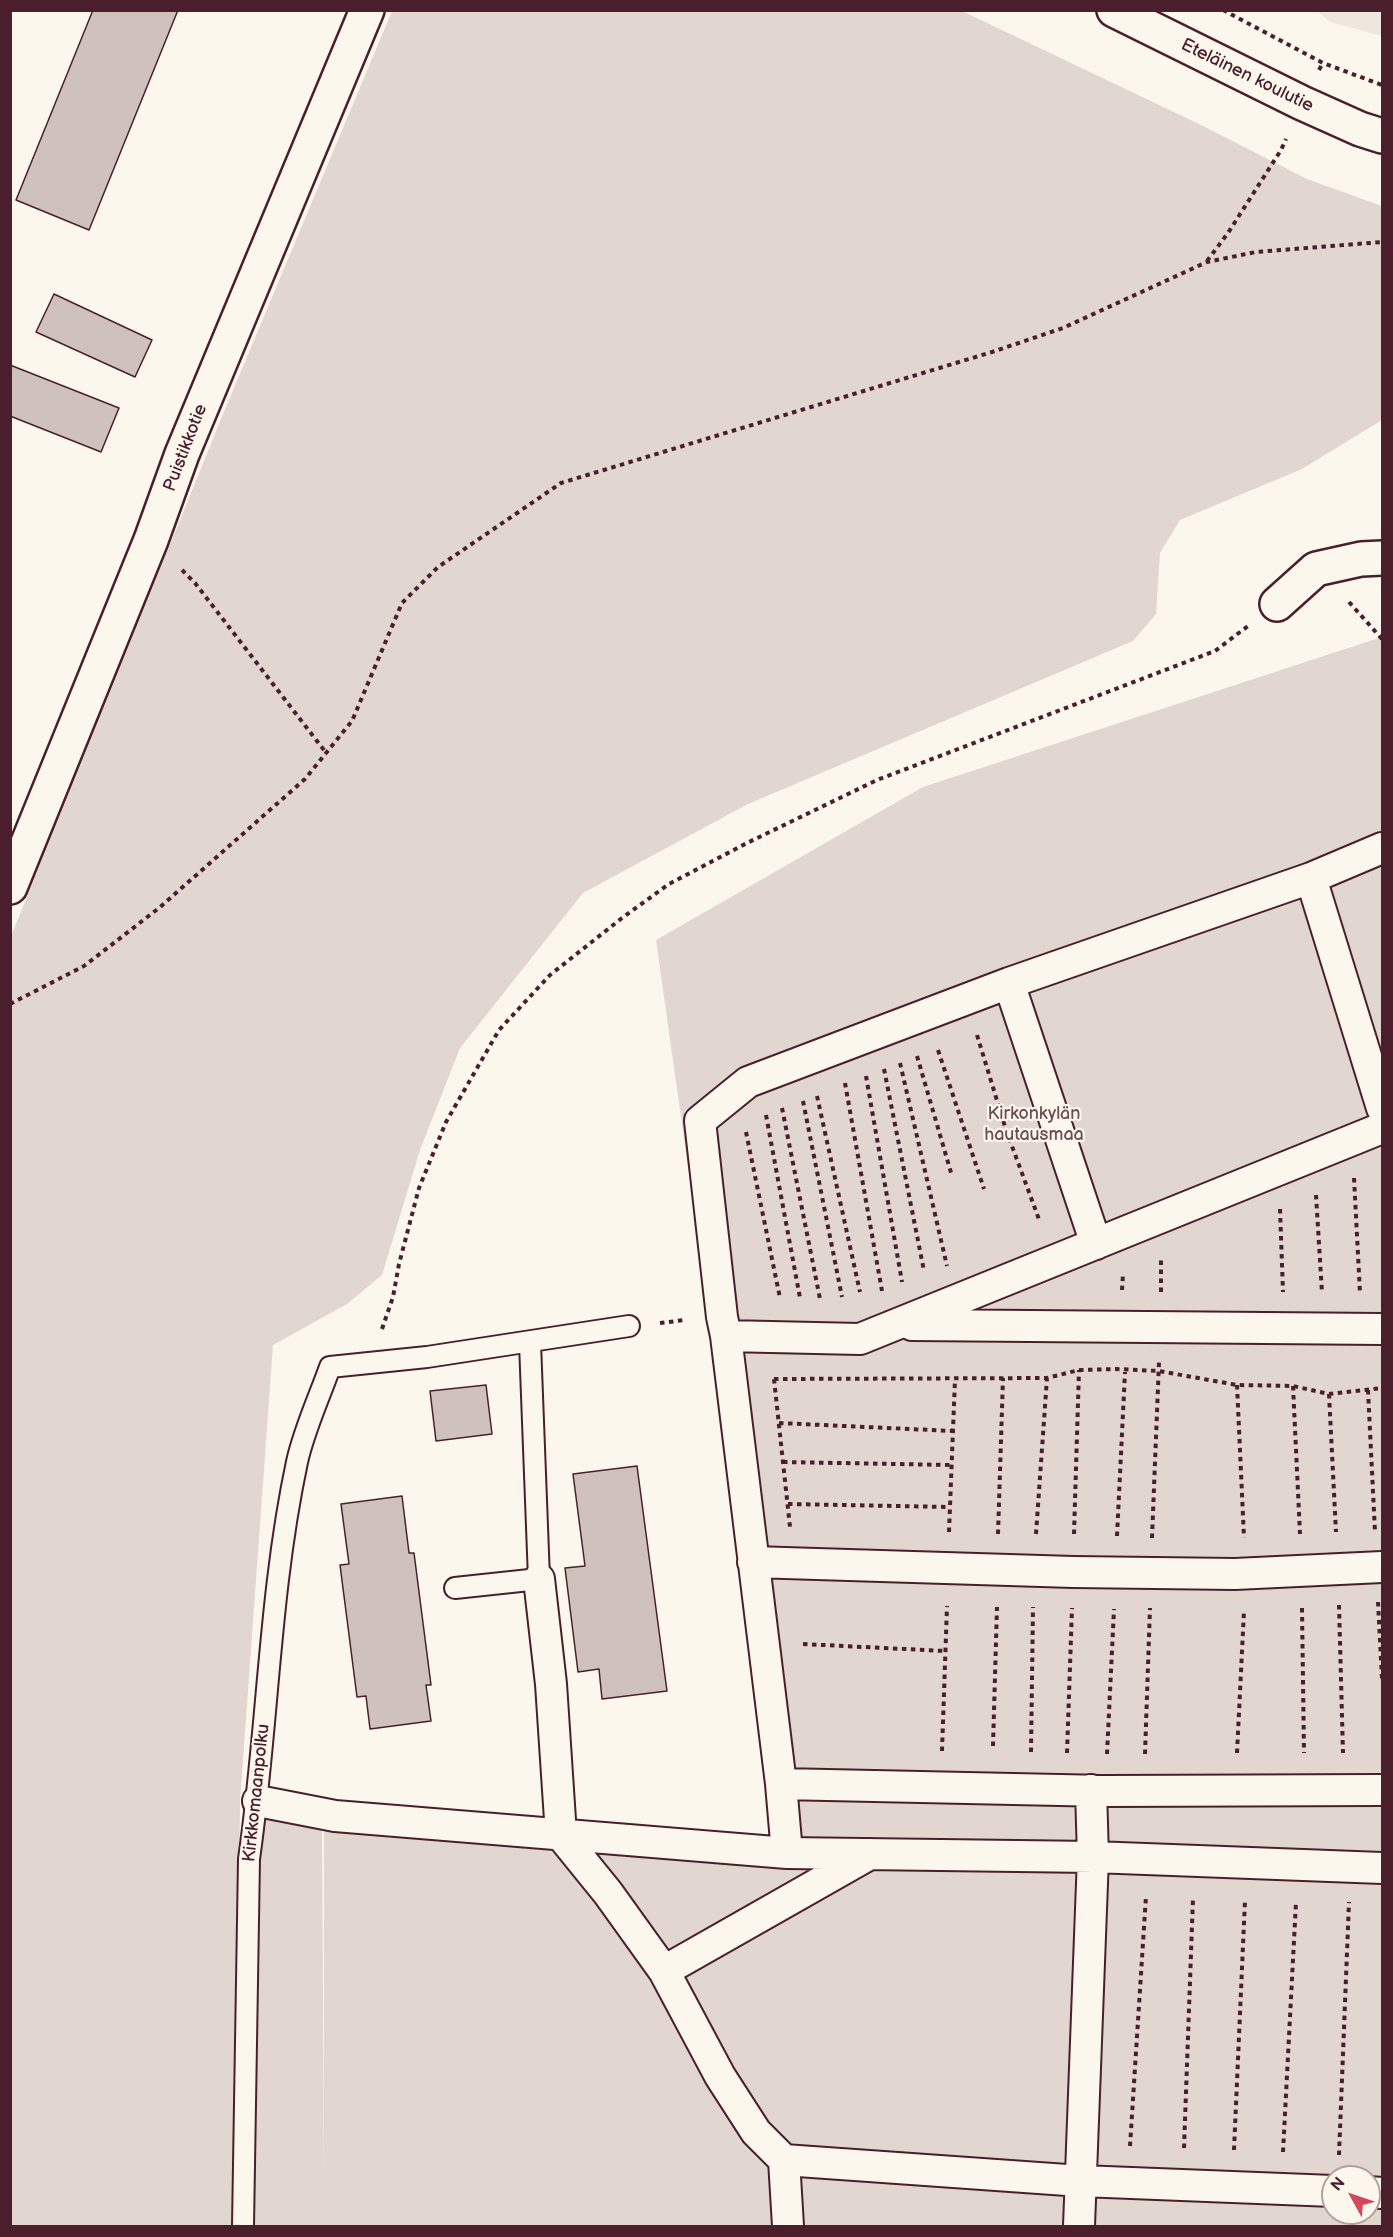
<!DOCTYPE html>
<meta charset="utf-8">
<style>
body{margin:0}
#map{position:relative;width:1393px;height:2237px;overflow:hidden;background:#fbf7ec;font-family:"Balsamiq Sans",sans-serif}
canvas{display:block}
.frame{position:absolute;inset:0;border:12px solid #4a1f2b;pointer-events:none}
.north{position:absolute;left:1321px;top:2165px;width:60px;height:60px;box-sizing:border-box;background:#fbf7ec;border:2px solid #b4a19f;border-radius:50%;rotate:310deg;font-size:16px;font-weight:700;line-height:24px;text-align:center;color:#4a1f2b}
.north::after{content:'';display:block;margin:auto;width:21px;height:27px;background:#d1495b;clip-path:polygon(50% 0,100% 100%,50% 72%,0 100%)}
</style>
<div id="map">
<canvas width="1393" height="2237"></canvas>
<div class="frame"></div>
<div class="north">N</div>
</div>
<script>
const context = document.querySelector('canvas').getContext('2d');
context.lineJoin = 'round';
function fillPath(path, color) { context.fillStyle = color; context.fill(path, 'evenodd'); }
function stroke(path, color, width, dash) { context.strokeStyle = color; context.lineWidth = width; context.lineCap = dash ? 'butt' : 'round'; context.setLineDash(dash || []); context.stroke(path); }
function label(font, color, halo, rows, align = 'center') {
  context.font = font + ' "Balsamiq Sans",sans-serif'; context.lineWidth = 4.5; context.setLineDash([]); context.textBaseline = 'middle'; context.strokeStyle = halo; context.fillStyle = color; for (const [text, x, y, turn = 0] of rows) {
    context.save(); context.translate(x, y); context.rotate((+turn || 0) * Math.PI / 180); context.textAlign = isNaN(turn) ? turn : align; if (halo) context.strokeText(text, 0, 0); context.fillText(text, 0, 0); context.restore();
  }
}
fillPath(new Path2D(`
 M1317,11h65v25l-52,-14z`), '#eee7de');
fillPath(new Path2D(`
 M392,11h570l237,113 108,55 75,27v214l-80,49 -122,51 -20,33 -4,61 -23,27 -385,163 -165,89 -123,155 -40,102 -38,125 -35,29 -74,41 -33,456 -5,425h-224v-1290l212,-522z
 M1382,637v1589h-1139l15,-425 64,12 2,364v-360l459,23 -127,-900 267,-153zM1333,2177h36v36h-36z`), '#e2d7d0');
const building = new Path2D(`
 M93,10h85l-89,220 -73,-30z
 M54,294l98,46 -17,37 -99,-45z
 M10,365l109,43 -18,44 -91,-36z
 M486,1385l6,49 -56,7 -6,-50z
 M637,1466l30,225 -65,8 -3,-30 -21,3 -13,-104 20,-2 -12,-92z
 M402,1496l7,57h5l17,132h-5l5,36 -61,8 -4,-33 -9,1 -17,-132 9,-1 -8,-60z`);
fillPath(building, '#cfc2bc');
stroke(building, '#4a1f2b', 1.5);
const service = new Path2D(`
 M455,1588l84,-9 -9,-236
 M243,2226l6,-367c19,-132 20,-266 48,-397 7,-32 22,-64 33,-95l97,-10 202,-31`);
const pedestrian = new Path2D(`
 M1311,878l71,230
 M1009,983l87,261
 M912,1325l470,4
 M726,1336l134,3 522,-211
 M753,1562l320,10 162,2 147,-7
 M539,1579l12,105 10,151 47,58 56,78 56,105 36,56 28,28 4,66
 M781,1784l325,7 276,-1
 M258,1801l77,15 452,37 306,4 289,11
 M787,1853l-6,-69 -55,-448 -4,-19 -22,-196 48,-39 261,-99 302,-105 71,-30
 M664,1971l206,-117
 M784,2160l297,21 252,10
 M1369,2192l13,1
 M1079,2226l14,-369 -2,-67`);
const minor = new Path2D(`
 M1114,10l188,93 58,26 22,7
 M1277,604l39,-35 45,-10 21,-1
 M10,887l141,-347 31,-86 185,-444`);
stroke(service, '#4a1f2b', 24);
stroke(pedestrian, '#4a1f2b', 34);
stroke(minor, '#4a1f2b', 38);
stroke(new Path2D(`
 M1223,10l100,53 59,22
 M1319,70l4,-7
 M1207,261l21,-28 53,-83 5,-11
 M182,570l13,13 132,171
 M1349,602l33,37
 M10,1004l74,-38 75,-58 146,-129 47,-58 50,-118 36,-36 123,-84 431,-131 71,-24 144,-66 49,-10 126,-10
 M977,1035l29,95 34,92
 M938,1050l46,139
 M917,1056l35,120
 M900,1063l47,203
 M884,1069l40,202
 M866,1076l36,206
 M845,1083l37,208
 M817,1096l43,196
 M803,1101l39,196
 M782,1108l38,191
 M766,1115l34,183
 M746,1132l34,166
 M1354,1178l6,115
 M1316,1195l6,98
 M1280,1209l3,83
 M1122,1290l1,-16
 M1161,1292v-35
 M660,1323l25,-3
 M382,1329l11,-32 6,-33 20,-76 27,-66 53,-92 51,-55 72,-57 47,-34 78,-41 130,-63 338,-129 33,-25
 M774,1379l273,-1 32,-8 37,-1 43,2 78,14 56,1 36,8 53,-6
 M774,1379l16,148
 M1237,1385l7,153
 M1293,1386l7,148
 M1368,1390l7,142
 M1329,1394l7,138
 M779,1423l174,8
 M783,1462l169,3
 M788,1504l162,3
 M949,1532l6,-153
 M998,1534l5,-156
 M1036,1534l11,-156
 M1074,1534l5,-164
 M1117,1536l8,-164
 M1152,1538l7,-176
 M1378,1602l4,77
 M1339,1605l4,148
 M1302,1608l2,145
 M803,1644l142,7
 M993,1746l4,-139
 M942,1751l5,-145
 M1031,1752l2,-145
 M1067,1753l5,-145
 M1237,1753l7,-142
 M1107,1754l7,-145
 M1145,1754l5,-146
 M1130,2146l16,-250
 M1184,2148l9,-250
 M1234,2150l11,-250
 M1283,2152l13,-250
 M1339,2155l10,-253`), '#4a1f2b', 4, [4.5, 4.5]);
stroke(service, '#fbf7ec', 20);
stroke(pedestrian, '#fbf7ec', 30);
stroke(minor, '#fbf7ec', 33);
label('18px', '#4a1f2b', '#fbf7ec', [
 ["Eteläinen koulutie",1247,76,26],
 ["Puistikkotie",186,448,-69],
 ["Kirkkomaanpolku",257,1793,-84]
]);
label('18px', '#704d54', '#fbf7ec', [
 ["Kirkonkylän",1034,1114],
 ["hautausmaa",1034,1135]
]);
</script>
